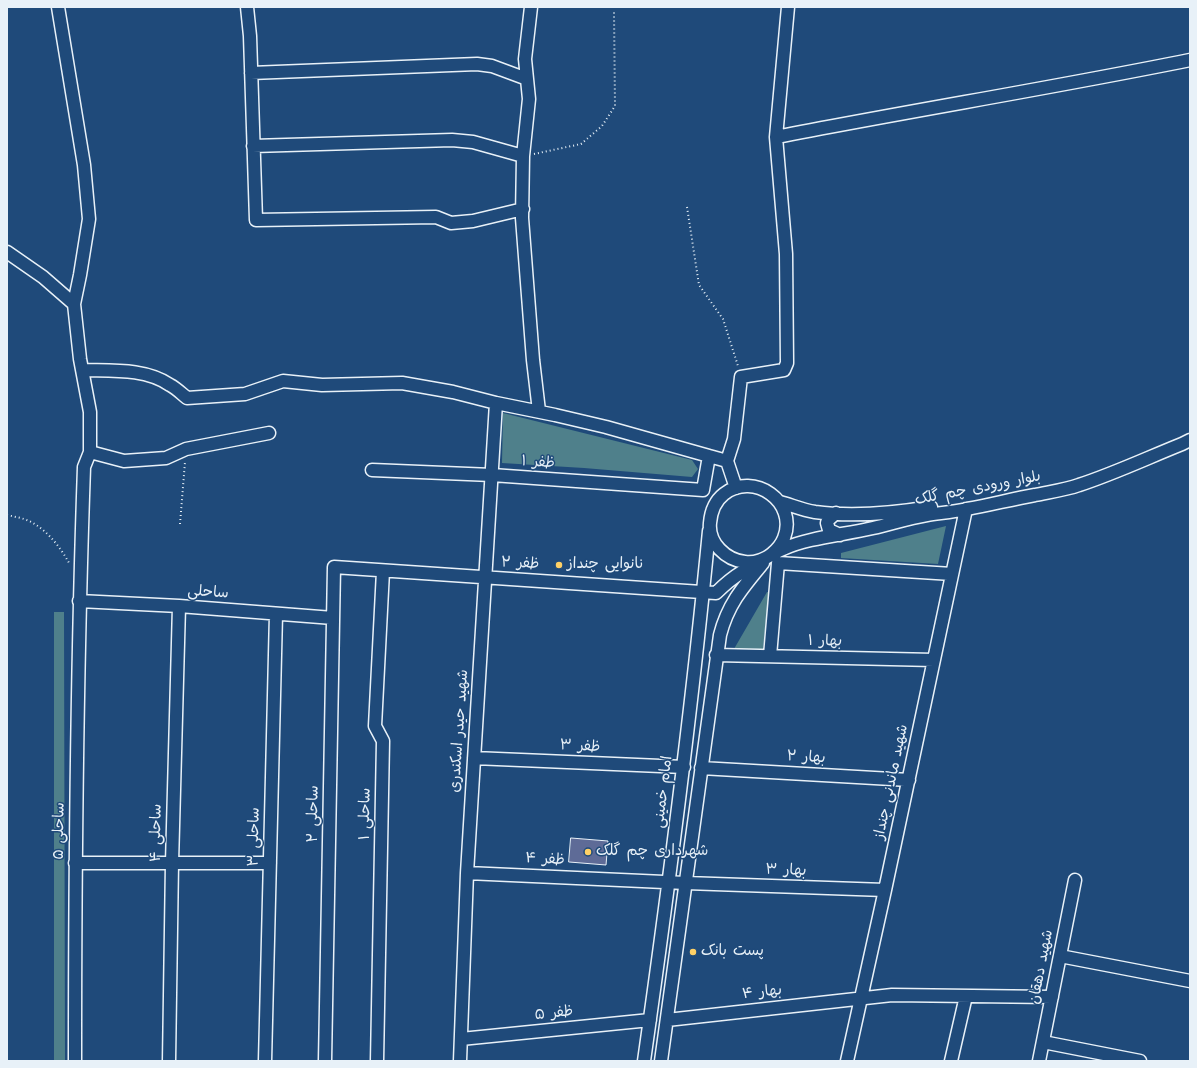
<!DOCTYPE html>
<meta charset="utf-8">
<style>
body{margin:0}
#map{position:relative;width:1197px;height:1068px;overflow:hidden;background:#1f4a7a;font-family:"Architects Daughter",sans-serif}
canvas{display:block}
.frame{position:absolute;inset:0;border:8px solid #e8f1f8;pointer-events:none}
</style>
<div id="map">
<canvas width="1197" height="1068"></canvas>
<div class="frame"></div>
</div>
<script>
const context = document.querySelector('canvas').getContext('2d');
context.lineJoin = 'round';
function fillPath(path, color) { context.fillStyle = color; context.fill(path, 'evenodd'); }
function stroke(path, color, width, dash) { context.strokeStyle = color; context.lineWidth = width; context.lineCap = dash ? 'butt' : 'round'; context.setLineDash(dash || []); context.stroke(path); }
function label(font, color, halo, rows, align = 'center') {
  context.font = font + ' "Architects Daughter","Playpen Sans Arabic",sans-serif'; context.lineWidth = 3; context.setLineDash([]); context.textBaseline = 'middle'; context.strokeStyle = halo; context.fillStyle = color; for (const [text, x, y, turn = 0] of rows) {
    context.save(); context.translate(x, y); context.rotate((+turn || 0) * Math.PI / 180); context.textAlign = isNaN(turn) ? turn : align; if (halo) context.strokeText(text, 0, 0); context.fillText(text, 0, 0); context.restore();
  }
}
fillPath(new Path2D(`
 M503,413l189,47 6,9 -6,8 -108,-9 -82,-5z
 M946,526l-8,38 -97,-6v-5z
 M767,592h2l-6,57 -1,2 -27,-1 -1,-1z
 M54,612h10l1,449h-11z`), '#4f808b');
const building = new Path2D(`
 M571,838l37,3 -2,24 -37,-3z`);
fillPath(building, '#5e6b97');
stroke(building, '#e8f1f8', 1);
const minor = new Path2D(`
 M58,7l26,158 5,54 -9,56 -6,29 6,55 10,53v40l34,9 42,-3 20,-9 83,-16
 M247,7l3,29 6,184 180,-3 15,6 22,-2 50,-12
 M531,7l-6,52 4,40 -6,57 -1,62 11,142 6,51
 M251,73l226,-9 15,2 35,13
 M776,137c138,-27 276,-49 414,-77
 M253,146l199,-6 21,2 50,14
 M7,252l36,25 31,27
 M82,370c29,1 63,-2 88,15 6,3 12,9 17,13l58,-4 38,-13 39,4 80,-2 51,9 43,11 59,12 51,12 103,29 -6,34
 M709,456l18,5 9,27
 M727,461l7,-22 7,-62 43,-7 3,-7 -1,-109 -10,-117 12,-130
 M372,470l120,5 211,15
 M780,502c11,3 23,8 35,10 37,5 80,1 116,-5
 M836,513l-8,7 -1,3 2,7 11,5
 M79,601l100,5 154,12
 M716,655l218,5
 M770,656l8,-93 174,11
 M474,758l210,9
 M701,768l208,12
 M75,863h195
 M467,873l219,10 199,7
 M1060,956l130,25
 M667,1020l225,-25 160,2
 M461,1039l189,-19
 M1043,1042l97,19
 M75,1061c0,-198 2,-396 9,-594l6,-15
 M169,1061l3,-198 7,-257
 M265,1061l11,-447
 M325,1061l9,-494 382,26c8,-8 16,-15 26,-21 15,-10 35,-16 42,-34 14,-36 -30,-67 -60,-44 -9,7 -13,17 -14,29 -2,20 16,37 35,39 15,2 26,-8 38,-13 9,-4 19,-7 28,-9 21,-5 41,-7 62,-12 18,-4 35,-10 54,-13 13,-2 26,-3 40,-6 23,-4 45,-10 68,-14 14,-3 30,-5 44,-10 34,-11 68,-27 103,-41l8,-4
 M377,1061l6,-320 -8,-15 8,-155
 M460,1061l7,-188 29,-470
 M644,1061c25,-176 48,-353 65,-530
 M661,1061l59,-426c8,-31 23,-48 43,-72
 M847,1061l38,-171 81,-381
 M951,1061l15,-65
 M1039,1061l36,-181`);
stroke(minor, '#e8f1f8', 15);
stroke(new Path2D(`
 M534,154l47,-10 21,-18 13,-20 -1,-95
 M687,207l12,78 24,34 15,47
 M7,515c8,2 17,3 24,7 16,8 30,26 38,41
 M180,524l5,-62`), '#e8f1f8', 2, [1, 3]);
stroke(minor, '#1f4a7a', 12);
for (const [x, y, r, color] of [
 [559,565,4,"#ffd166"],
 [588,852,4,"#ffd166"],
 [693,952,4,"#ffd166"]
]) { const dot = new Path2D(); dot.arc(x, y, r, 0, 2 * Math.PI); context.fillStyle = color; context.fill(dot); stroke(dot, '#1f4a7a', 1.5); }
label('15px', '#e8f1f8', '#1f4a7a', [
 ["ظفر ۱",538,463,4],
 ["بلوار ورودی چم گلک",978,489,-11],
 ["ظفر ۲",520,564,3],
 ["ساحلی",208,593,4],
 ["بهار ۱",825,642,1],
 ["شهید حیدر اسکندری",460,731,-86],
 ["ظفر ۳",580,747,3],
 ["بهار ۲",806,758,3],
 ["شهید ماندنی چنداز",892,782,-78],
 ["امام خمینی",664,792,-83],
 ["ساحلی ۲",314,814,-89],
 ["ساحلی ۱",366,814,-89],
 ["ساحلی ۵",60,831,-89],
 ["ساحلی ۴",157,833,-89],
 ["ساحلی ۳",255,837,-89],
 ["ظفر ۴",545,860,3],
 ["بهار ۳",786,871,2],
 ["شهید دهقان",1042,967,-79],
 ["بهار ۴",762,993,-6],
 ["ظفر ۵",554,1014,-6]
]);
label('15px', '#e8f1f8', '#1f4a7a', [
 ["نانوایی چنداز",567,565],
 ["شهرداری چم گلک",596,852],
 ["پست بانک",701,952]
], 'left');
</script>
